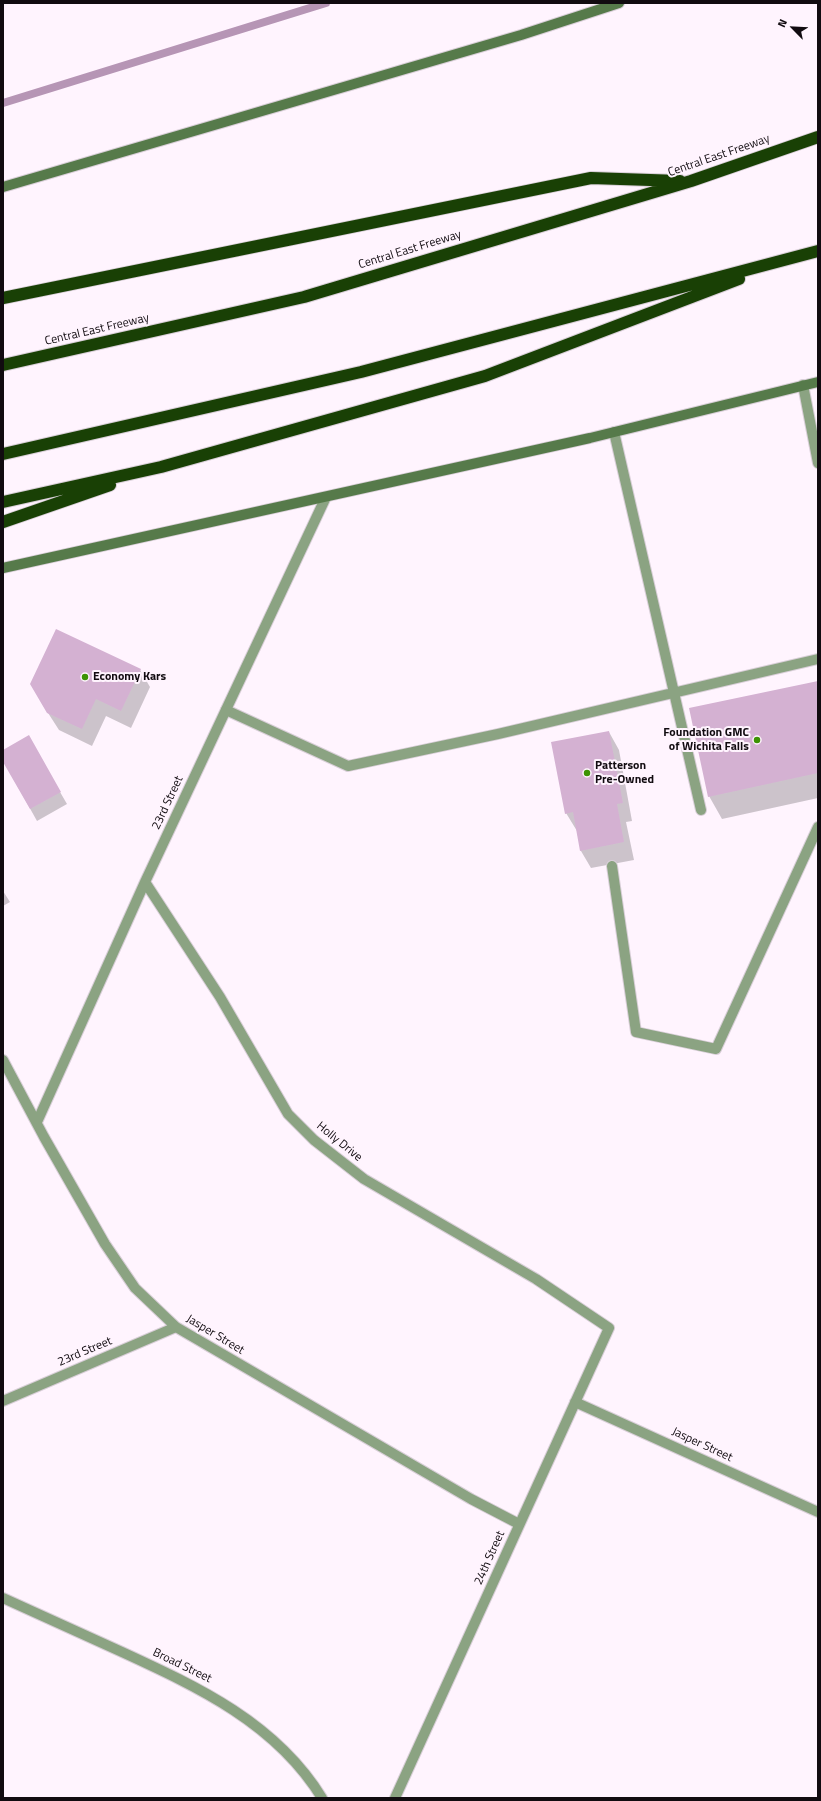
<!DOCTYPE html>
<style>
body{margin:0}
#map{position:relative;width:821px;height:1801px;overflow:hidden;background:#fff4fe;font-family:"Titillium Web",sans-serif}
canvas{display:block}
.frame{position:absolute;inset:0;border:4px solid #110b10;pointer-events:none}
.north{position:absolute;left:773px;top:8px;width:40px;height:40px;-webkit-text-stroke:3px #fff4fe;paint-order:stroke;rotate:294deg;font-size:11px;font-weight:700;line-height:16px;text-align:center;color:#110b10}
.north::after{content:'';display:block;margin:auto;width:14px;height:18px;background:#110b10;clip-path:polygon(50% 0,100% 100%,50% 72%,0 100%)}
</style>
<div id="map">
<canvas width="821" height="1801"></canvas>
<div class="frame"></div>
<div class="north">N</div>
</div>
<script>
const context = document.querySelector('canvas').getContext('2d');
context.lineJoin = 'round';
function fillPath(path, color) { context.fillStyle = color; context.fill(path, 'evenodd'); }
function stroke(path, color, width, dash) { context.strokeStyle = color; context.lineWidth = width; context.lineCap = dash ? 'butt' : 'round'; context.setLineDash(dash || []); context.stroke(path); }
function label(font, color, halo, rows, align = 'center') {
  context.font = font + ' "Titillium Web",sans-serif'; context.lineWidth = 4; context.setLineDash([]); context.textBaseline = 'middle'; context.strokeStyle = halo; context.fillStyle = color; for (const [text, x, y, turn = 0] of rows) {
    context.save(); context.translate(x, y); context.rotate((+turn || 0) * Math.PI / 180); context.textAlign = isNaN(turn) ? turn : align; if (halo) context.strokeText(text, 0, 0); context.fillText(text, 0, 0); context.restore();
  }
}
fillPath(new Path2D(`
 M140,670l10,17 -19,41 -25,-12 -14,30 -33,-16 -18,-28z
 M818,682v116l-96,21 -13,-23z
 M609,732l10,18 13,71 -6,1 8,38 -43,8 -10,-17 -4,-20 -11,-18z
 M28,737l39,67 -30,17 -34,-61v-9z
 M3,891l7,11 -7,4z`), '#0003');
stroke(new Path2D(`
 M3,103l323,-100`), '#b695b5', 8);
fillPath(new Path2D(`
 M56,629l85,40 -20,42 -25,-12 -14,30 -35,-16 -17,-29z
 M818,681v92l-110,24 -19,-89z
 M609,731l14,72 -6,1 7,38 -44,9 -7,-39 -8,2 -14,-72z
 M29,735l32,57 -31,17 -27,-47v-12z`), '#d4b1d2');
const lane = new Path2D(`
 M803,385l15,78
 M614,432l87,378
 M226,710l122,56 150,-32 320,-75
 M612,866l24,166 80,17 102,-222`);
const street = new Path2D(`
 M145,882l75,115 68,117 26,26 50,39 172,100 73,49 -214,470
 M3,1060l41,77 61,107 30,44 41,39 295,172 48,25
 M37,1122l108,-240 181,-385
 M3,1401l173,-74
 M575,1402l243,110
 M3,1598c40,18 79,36 119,54 76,35 154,71 200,146`);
const secondary = new Path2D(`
 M3,187l518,-152 98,-32
 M3,568l587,-130 228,-56`);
const highway = new Path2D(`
 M3,298l588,-120 89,3
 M3,365l301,-68 387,-116 127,-44
 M3,454l358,-82 457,-121
 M3,502l158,-35 324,-91 254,-97
 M3,522l107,-37`);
stroke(lane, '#d9cfd8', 12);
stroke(street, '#d9cfd8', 12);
stroke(secondary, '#d9cfd8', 12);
stroke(highway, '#d9cfd8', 14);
stroke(lane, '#8ba382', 10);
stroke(street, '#8ba382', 10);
stroke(secondary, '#567a4a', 10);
stroke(highway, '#194005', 12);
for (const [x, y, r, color] of [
 [85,677,4,"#3c9303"],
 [757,740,4,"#3c9303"],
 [587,773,4,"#3c9303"]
]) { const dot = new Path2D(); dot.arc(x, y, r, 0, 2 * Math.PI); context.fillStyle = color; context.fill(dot); stroke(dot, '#fff4fe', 1.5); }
label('12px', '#110b10', '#fff4fe', [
 ["Central East Freeway",719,156,-19],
 ["Central East Freeway",410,250,-17],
 ["Central East Freeway",97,330,-13],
 ["23rd Street",168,803,-65],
 ["Holly Drive",339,1142,39],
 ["Jasper Street",215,1335,31],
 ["23rd Street",85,1352,-23],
 ["Jasper Street",702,1445,25],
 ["24th Street",490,1558,-66],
 ["Broad Street",182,1666,26]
]);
label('bold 12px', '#110b10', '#fff4fe', [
 ["Economy Kars",93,677],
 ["Foundation GMC",749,733,"right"],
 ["of Wichita Falls",749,747,"right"],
 ["Patterson",595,766],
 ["Pre-Owned",595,780]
], 'left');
</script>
